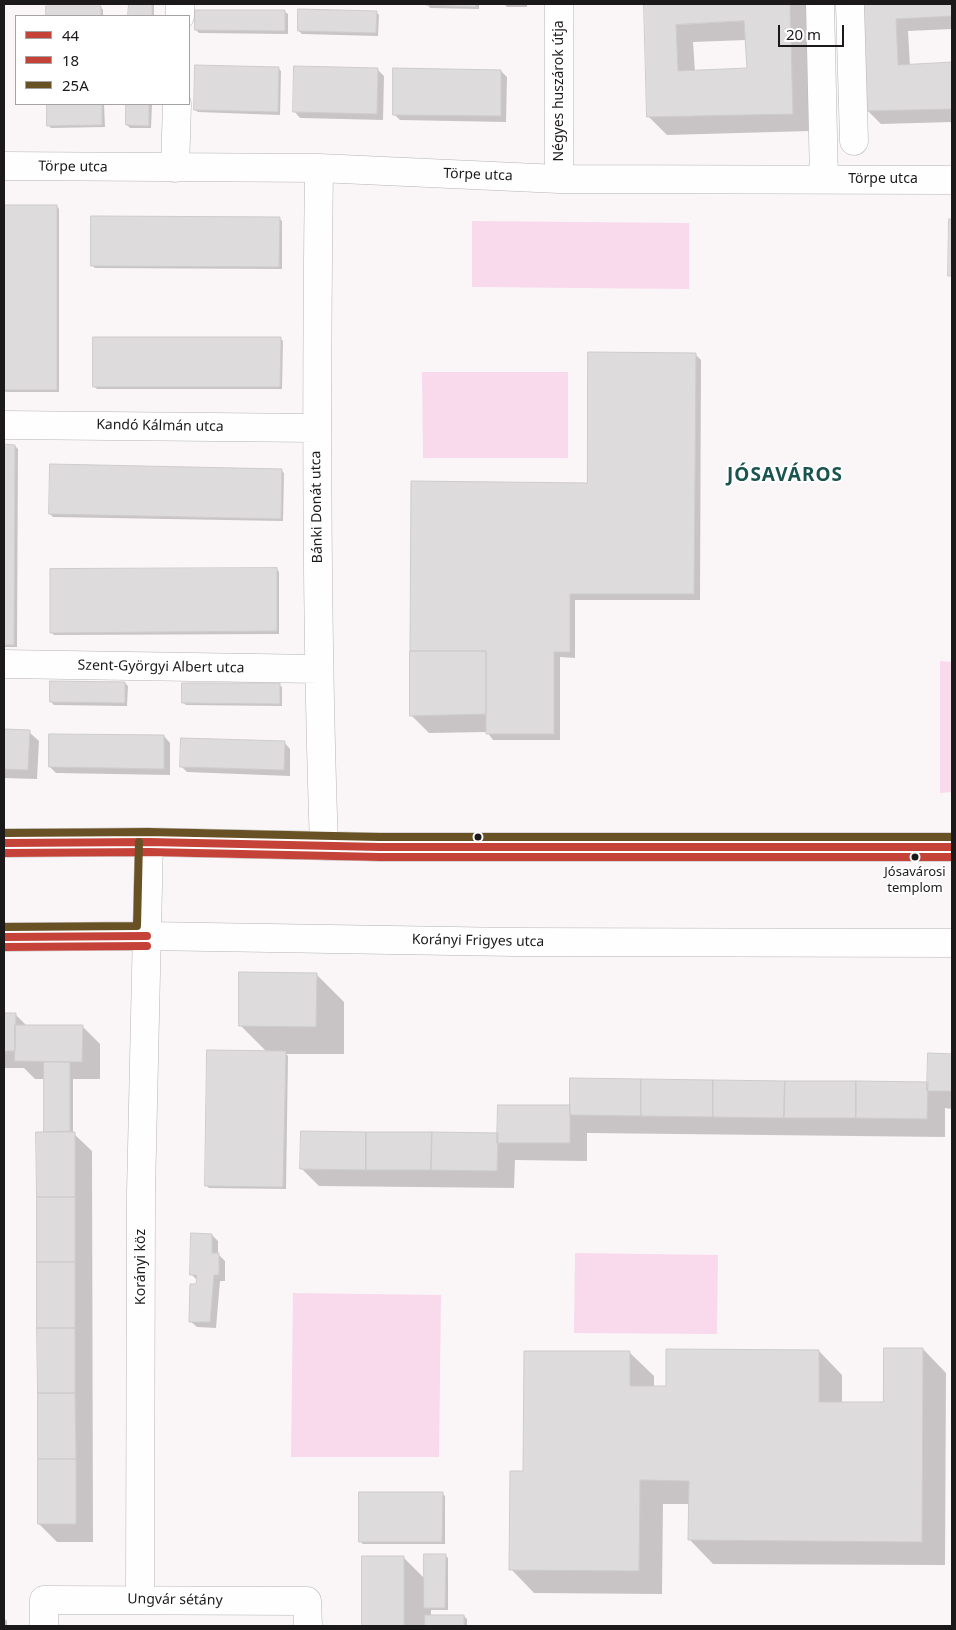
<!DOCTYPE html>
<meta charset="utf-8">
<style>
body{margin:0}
#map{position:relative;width:956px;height:1630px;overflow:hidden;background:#faf6f8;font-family:"Noto Sans",sans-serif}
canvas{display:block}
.frame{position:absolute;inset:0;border:5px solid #1c191b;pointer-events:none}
.legend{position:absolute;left:15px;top:15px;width:175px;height:90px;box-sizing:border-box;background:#fff;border:1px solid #a4a3a4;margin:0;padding:6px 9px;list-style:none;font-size:15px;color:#1c191b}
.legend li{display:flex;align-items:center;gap:10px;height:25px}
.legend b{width:25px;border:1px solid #a4a3a4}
.scale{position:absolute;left:778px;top:25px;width:66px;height:22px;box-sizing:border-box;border:2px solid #1c191b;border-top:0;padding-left:6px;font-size:15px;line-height:18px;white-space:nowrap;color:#1c191b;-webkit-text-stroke:4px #fff;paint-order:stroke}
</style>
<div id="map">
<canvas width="956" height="1630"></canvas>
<div class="frame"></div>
<ul class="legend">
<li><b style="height:6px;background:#c54239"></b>44</li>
<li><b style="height:6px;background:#c54239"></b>18</li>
<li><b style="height:6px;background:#685125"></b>25A</li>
</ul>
<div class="scale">20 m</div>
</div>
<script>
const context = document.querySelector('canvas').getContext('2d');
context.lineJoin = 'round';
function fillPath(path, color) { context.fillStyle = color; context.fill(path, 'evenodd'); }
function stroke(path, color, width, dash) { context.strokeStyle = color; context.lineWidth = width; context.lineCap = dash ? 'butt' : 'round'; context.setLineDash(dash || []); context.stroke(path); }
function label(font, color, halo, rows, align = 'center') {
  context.font = font + ' "Noto Sans",sans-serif'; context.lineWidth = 4; context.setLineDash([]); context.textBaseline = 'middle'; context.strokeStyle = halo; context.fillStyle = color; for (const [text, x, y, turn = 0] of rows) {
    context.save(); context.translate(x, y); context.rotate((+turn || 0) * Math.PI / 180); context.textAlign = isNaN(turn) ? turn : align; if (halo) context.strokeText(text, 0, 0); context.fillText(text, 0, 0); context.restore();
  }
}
fillPath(new Path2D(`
 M472,221l217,2v66l-217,-2z
 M422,372h146v86h-145z
 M940,661l12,1v130l-12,1z
 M575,1253l143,2 -1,79 -143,-1z
 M293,1293l148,2 -2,162h-148z`), '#f9d9ec');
fillPath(new Path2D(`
 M130,4h24v12h-24z
 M427,4h52v5l-49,-1z
 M504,4h23v3h-20z
 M646,4h161l3,127 -143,4 -18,-18zM746,40l2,29 -53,3 -2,-30z
 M866,4h86v25l-44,2 2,35 42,-2v58l-71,2 -13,-13z
 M101,7l2,3v6h-55v-8z
 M285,12l3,2v20l-89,-1 -3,-3z
 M376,12l3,3 -1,21 -76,-2 -3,-3z
 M278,68l3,3 -1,44 -82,-3 -3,-2z
 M378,70l6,6 -1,44 -83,-2 -6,-7z
 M501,71l6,6 -1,45 -106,-2 -6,-6z
 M48,104h56l1,23 -54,1 -3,-3z
 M127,104h25l-1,24h-21l-3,-3z
 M4,206h53l2,3v183h-53l-2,-2z
 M279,218l3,3v48l-187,-1 -3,-3z
 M950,220h2v58l-2,-3z
 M280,338l3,3 -1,48h-185l-3,-3z
 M695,354l6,6 -1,240h-125v58l-15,-1v83h-67l-6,-8 -58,1 -18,-18 177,-231z
 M4,446h11l3,3 -1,198h-13z
 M281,470l3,3 -1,48 -230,-4 -3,-3z
 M277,569l2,3v62l-225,1 -3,-3z
 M4,683l1,2v13h-1z
 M125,683l3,3 -1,20 -73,-1 -3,-3z
 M279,685l3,2v19l-96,-1 -3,-3z
 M4,730l25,2 10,9 -2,38 -33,-1z
 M164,736l6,7v32l-114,-2 -6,-6z
 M284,742l6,7v27l-103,-4 -6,-6z
 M316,974l28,28v52h-58l2,2 -2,133 -77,-1 -3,-3 61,-133 -27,-27z
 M4,1014h11l12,12h55l18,18v35h-27v54l19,18 1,391h-36l-18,-18 8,-391 -2,-54h-10l-11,-11h-20z
 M929,1055h23v54l-7,-1v29l-358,-4v28l-72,-1 -1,28 -195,-2 -18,-18 198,-34 72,-28 358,-23z
 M212,1235l6,6v13l7,7v20h-5l-4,47 -19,-1 -7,-6 8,-40 -7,-7z
 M923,1349l23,24 -1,192 -232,-1 -23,-24v-36h-27l-1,90 -128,-1 -23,-24 13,-97 106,-119 24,23v11h13l152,-36 23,24v28l43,1z
 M442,1493l3,3v48h-82l-3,-3z
 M445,1555l3,3v52h-17v7l33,-1 3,3v7h-104v-69h40l22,22z
 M4,1618l3,3v5h-3z`), '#0003');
const building = new Path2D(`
 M129,4h23v12h-24z
 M426,4h50v3l-50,-2z
 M644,4h146l3,110 -146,3zM744,21l3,47 -69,3 -2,-46z
 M864,4h88v12l-56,3 2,46 54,-3v47l-85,2z
 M46,6h55v10h-55z
 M298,9l79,2 -1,22 -78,-2z
 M195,10h90v21l-90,-1z
 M195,65l84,2 -1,45 -84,-2z
 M294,66l84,2 -1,46 -84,-2z
 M393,68l108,2v46l-108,-1z
 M47,104h55v21l-55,1z
 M126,104h23v22l-23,-1z
 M4,205h53v185h-53z
 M91,216l189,1 -1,50 -188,-1z
 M949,219h3v57h-4z
 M93,337h188l-1,50h-187z
 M588,352l108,1 -2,241h-124v58h-16v82h-68v-83h-76l1,-170 176,2z
 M4,444l11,1 -1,200h-10z
 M50,464l232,5 -1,50 -232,-5z
 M277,568v63l-227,2v-64z
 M410,651h76v63l-76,2z
 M50,681l75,1v21l-75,-1z
 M182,683h98v21l-98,-1z
 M4,729l26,1 -2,40 -24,-1z
 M49,734l115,1v34l-115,-2z
 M181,738l104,3 -1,29 -104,-3z
 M239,972l78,1 -1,54 -77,-1z
 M4,1013h12l-1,38h-11z
 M15,1025h68l-1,37 -67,-1z
 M207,1050l79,1 -3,136 -78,-1z
 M928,1053l24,1v37h-25z
 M44,1062h26v69l-26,1z
 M570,1078l71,1v37l-71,-1z
 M641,1079l72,1v37l-72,-1z
 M713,1080l72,1 -1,37 -71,-1z
 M785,1081h71v37h-72z
 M856,1081l72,1 -1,37 -71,-1z
 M498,1105h72v38h-73z
 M301,1131l65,1v38l-66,-1z
 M36,1132h39v65h-38z
 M366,1132h66l-1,38h-65z
 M432,1132l66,1 -1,38 -66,-1z
 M37,1197h38v65h-38z
 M191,1233l21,1v19h7v22h-5l-4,47h-21l1,-38h6l1,-9h-7z
 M37,1262h38v66h-38z
 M37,1328h38v65h-37z
 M884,1348h39l-1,194 -234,-2 1,-59 -49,-1 -1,91 -130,-1 1,-99h13l1,-120h106v35h36v-37l153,1v52h64z
 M38,1393h37l1,66h-38z
 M38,1459h38v65h-38z
 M359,1492h84l-1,50h-83z
 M424,1554h22l-1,54h-21z
 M362,1556h42v70h-42z
 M425,1615h39v11h-39z`);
fillPath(building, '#dedbdc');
stroke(building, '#cecbcd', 1);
const minor = new Path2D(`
 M820,4l4,175
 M850,4l4,137
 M180,16v-12
 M4,166l315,2 240,11 393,1
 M175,168l2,-64
 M319,168c-3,227 -3,452 5,678
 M559,179v-175
 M4,425l312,3
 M4,664l314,5
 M4,843l145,-1 231,5h572
 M4,937l143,-1 366,6 439,1
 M140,1599l1,-407 8,-350
 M44,1626v-26l263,1 1,25`);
stroke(minor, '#b7b4b6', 29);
stroke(minor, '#fefefe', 28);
stroke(new Path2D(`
 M4,843l145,-1 231,5h572
 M4,937l143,-1`), '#c54239', 8);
stroke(new Path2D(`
 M4,853l145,-1 231,5h572
 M4,947l143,-1`), '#c54239', 8);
stroke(new Path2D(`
 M4,833l145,-1 231,5h572
 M4,927l133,-1 2,-84`), '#685125', 8);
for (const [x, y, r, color] of [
 [478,837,4.5,"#1c191b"],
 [915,857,4.5,"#1c191b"]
]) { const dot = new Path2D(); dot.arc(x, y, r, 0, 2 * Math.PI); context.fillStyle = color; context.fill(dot); stroke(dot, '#fff', 2); }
label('13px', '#1c191b', '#fff', [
 ["Jósavárosi",915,872],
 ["templom",915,888]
]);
label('14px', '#1c191b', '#fff', [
 ["Négyes huszárok útja",559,91,-90],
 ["Törpe utca",73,167,1],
 ["Törpe utca",478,175,2],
 ["Törpe utca",883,179],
 ["Kandó Kálmán utca",160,426,1],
 ["Bánki Donát utca",317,507,-91],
 ["Szent-Györgyi Albert utca",161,667,1],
 ["Korányi Frigyes utca",478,941,1],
 ["Korányi köz",141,1267,-90],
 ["Ungvár sétány",175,1600,1]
]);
context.letterSpacing = '1px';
label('bold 19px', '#1a544f', '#fff', [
 ["JÓSAVÁROS",785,476]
]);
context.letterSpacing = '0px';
</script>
